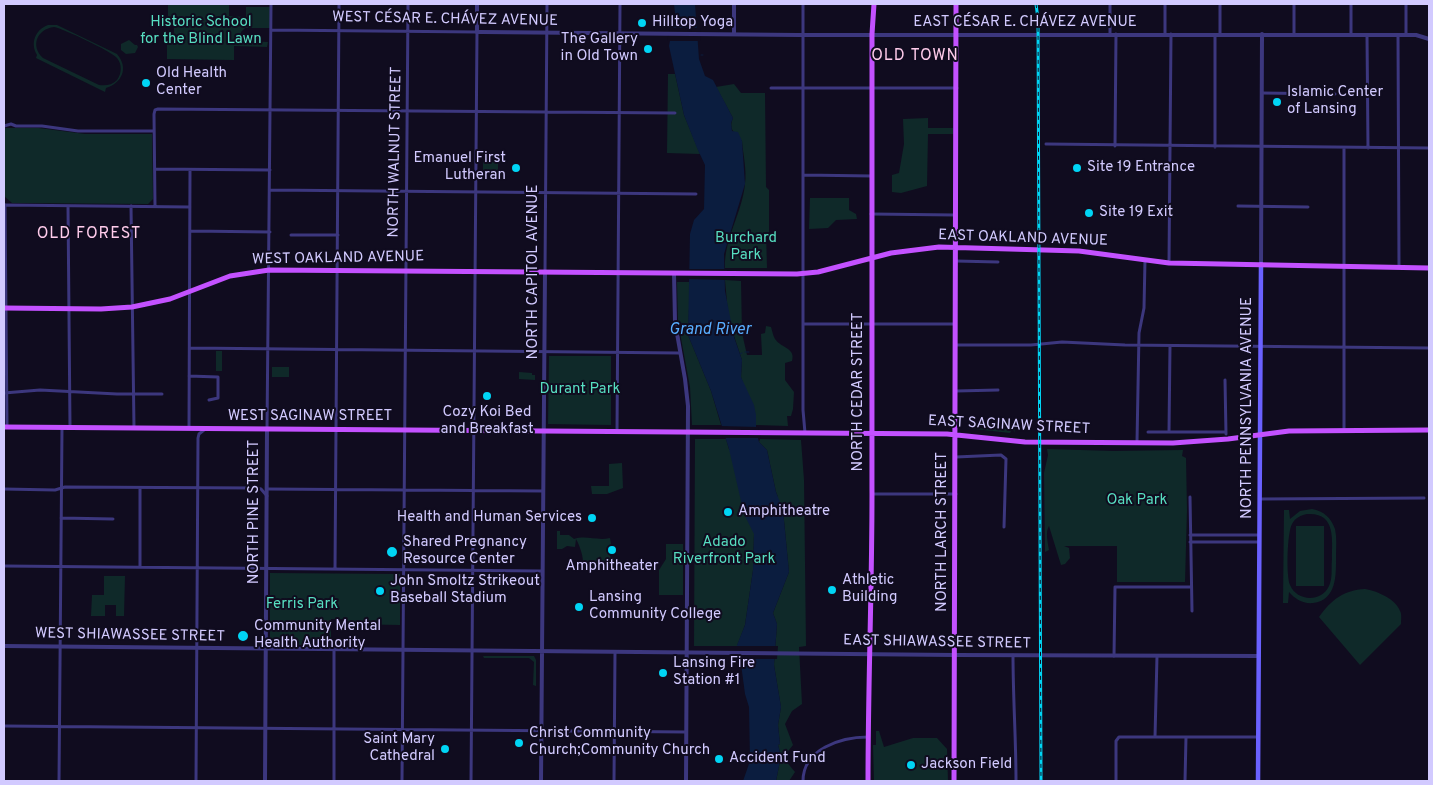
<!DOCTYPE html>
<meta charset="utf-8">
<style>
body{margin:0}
#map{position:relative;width:1433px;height:785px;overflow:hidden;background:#100c1f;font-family:Overpass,sans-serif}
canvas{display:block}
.frame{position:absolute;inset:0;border:5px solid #d2caff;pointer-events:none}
</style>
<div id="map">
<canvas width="1433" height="785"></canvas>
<div class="frame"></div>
</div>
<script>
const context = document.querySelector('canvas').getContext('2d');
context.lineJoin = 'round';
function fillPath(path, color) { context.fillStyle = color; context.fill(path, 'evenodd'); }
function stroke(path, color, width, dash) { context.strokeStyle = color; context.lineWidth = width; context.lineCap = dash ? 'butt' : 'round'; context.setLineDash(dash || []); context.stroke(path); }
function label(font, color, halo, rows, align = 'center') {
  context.font = font + ' Overpass,sans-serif'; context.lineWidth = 4; context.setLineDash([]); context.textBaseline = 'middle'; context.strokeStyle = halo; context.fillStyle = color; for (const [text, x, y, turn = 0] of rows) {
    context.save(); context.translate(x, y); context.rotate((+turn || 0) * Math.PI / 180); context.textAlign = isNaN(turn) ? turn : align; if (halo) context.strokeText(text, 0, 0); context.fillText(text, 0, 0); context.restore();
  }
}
fillPath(new Path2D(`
 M168,4h61v12l17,1v-10h24v21h-25l-4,4 1,6 4,3 22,1 -1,5 -33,-1v14l-67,-1v-26h7v-9l-6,-1z
 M48,25h9l60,29c12,14 5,29 -11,34l-1,4 -69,-34 1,-3c-7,-12 -2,-25 11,-30zM54,27c10,2 57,24 63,31 5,6 5,15 0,22 -5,5 -11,6 -18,5l-56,-27c-13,-12 -6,-29 11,-31z
 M129,40l6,5h2l1,2 -3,6 -9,1 -5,-4v-6z
 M668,74h7l9,41 16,39 -33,-1z
 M734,84l7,9h24l1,94 3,3v42h-3l1,36h-42c-1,-30 17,-54 20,-84 2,-14 -2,-30 -3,-43 -7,-7 -14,-12 -9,-23l-17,-31z
 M928,118v10h25v6h-25l-1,52 -26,7 -9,-1v-17l7,-2 5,-29 -1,-25z
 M4,128h35l46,6h67l1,65 -5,5 -136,-1 -8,-7z
 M483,162h15v8h-15z
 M810,198h39v12l7,4 1,5 -21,1 -8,8 -19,1z
 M725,280l16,1 1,52 5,22h15l-1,-21 4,-1 1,-7 5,1c1,3 2,9 4,12 6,9 21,9 17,22l-7,2v17l9,12 -1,17 -2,7h-4l1,10 -32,-1 -15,-48 1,-17 -8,-24 -6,-23z
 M677,282h13l-2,53 23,56 10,34h-29l-2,-38 -12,-65z
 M216,351h6v20h-6z
 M549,356h62v69l-63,-1z
 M272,367h17v10h-17z
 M519,372l13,1v2h3v5l-16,-1z
 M966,428l46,1h3l-1,4v-2h-3l-1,2z
 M695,439h31l3,10 49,48 -2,-5 -9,-42 -8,-8 1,-3 41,1 3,40 2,166 -7,1 3,57 -10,7 -7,13 8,21 -8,10 2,3 -2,2 10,12 -6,9h-13l5,-25 -3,-11 2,-1 -2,-19 3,-18 -7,-42 3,-41 -4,-11 16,-41 -6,-62 -29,24 -1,36 -8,55 -8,21h-43z
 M1047,449l66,2 70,-1 -1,6 4,2 1,52 -2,72h-68v-36h-53l5,2 1,10 -5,6 -4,1 -12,-39c-4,6 -1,17 0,24l-4,2 -1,-79 4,-18z
 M622,463l1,25 -16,6h-15l-1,-8h18v-22z
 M1312,509c12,2 19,9 23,20 2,9 1,18 1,27 0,19 1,44 -23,47 -10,1 -18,-4 -24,-11l-1,11h-5l1,-93h5l1,9 10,-8zM1307,514c29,-2 25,25 25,45 -1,8 1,19 -3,27 -7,16 -32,16 -39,-1 -4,-9 -3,-52 2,-61 3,-6 9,-9 15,-10z
 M1296,526h28v60h-28z
 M557,531h3v4h9l5,4c12,-4 23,2 36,-1l1,6 -3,7 3,7 1,12h-30c3,-9 -1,-22 -6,-31l-1,8 -8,-1 -5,3h-5z
 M666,544h17v51h-24v-25l7,-11z
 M270,573l130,1v51l-54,-1 -2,-5h-13v26h-61z
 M104,576h21l-1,40h-8v-11h-11v11h-14l1,-21h12z
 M1365,589c12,2 31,10 35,22 2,3 1,9 1,13l-41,41 -41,-48c12,-17 25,-27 46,-28z
 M483,656h51l2,4v26l-3,-1 1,-23 -5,-4h-45z
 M876,731h3l5,16 29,-9h24l10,11 1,32h-74l-1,-36h3z`), '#0f2929');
fillPath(new Path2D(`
 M674,4h21l4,55 6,17 8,4 20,38 -2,5 1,8 6,1 4,9 3,43 -21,70 1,37 9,46 8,23 -1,17 13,28 2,10v15l3,12 8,8 9,42 7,18 6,62 -16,41 4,11 -3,41 7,42 -3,18 2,19 -2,1 3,11 -5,25h-33l7,-20 -1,-54 -4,-13 -4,-30 -4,-4v-15l8,-20 8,-55 1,-36 -10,-20 -15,-65 -18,-58 -23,-56 2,-101 4,-14 10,-11 1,-44 -8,-17 -13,-33 -15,-69 6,-33z`), '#0b1d3f');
fillPath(new Path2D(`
 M670,28h30l1,13h-34z
 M688,269h39v11l-40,-1z
 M720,426l38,1 3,11h-38z
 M735,646h43l-1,13h-42z`), '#100c1f');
stroke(new Path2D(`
 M701,55h2
 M745,352h4
 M740,354l2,-1`), '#0b1d3f', 1);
stroke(new Path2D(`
 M803,4v406l2,23
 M1165,4v30
 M1220,4v30
 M1294,4v30
 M1351,4v31
 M1406,4v31
 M271,30l206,2 -6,749
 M1110,34v-30
 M1367,35l1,113
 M1398,35l1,232
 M771,88h186
 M1262,93l73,1
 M4,126l7,-2 5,2h26l36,5h76
 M1046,144l383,4
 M1115,146l1,-112
 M1215,147v-112
 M1344,148v282
 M155,169l115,1
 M803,175l69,1
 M270,190l426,4
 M4,205l186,2
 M5,205l2,222
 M68,206l2,221
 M131,206l3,222
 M155,206l-1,-92 1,-4 3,-1 517,4
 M1238,206l70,1
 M871,214l84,1
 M191,231l79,1
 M291,235h47
 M956,261l42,1
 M1169,263l2,-229
 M545,271l2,-267
 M803,324h152
 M956,345h75l31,-3 63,3 304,3
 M190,348l489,5
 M189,376l29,1v21l-9,2
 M1225,380l1,54
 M956,391l42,-1
 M4,393l36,-3 77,4h45
 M189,428l1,-258
 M267,429l4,-425
 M617,432l3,-428
 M1148,432h78
 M1169,432l1,-86
 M1137,442l2,-109 5,-25 1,-48
 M956,457l45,-2 5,4 -2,68
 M4,489l51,1 10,-3 192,1 4,1 6,7
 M267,489l276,2
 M872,494h84
 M1190,497l2,114
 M1260,499l164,-1
 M61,518l52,1
 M1190,535h69
 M1190,542h69
 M4,566l538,5
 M140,567v-79
 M335,569l4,-565
 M1013,655c0,43 3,84 3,126
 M1114,656l1,-69h76
 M4,726l682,6
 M1155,737l2,-81
 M59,781l3,-353
 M196,781l2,-343 1,-4 5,-4
 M334,781v-132
 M402,781l6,-777
 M614,781l1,-129
 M803,781c0,-32 38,-44 65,-44
 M1116,781v-40l3,-4h139
 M1185,781l1,-44`), '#3c377e', 3);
stroke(new Path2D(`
 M477,4v28h5l316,3h618l13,4
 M734,34v-30
 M1261,264l1,-230
 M674,273l1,49 10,57 3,27 -2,375
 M4,646l951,9 304,1
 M265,781l2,-352
 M541,781l4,-509`), '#3c377e', 4);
stroke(new Path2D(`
 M1258,781l3,-517`), '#6a61ff', 4.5);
stroke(new Path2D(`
 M4,308l97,1 31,-2 38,-8 60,-23 39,-6 528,4 21,-2 73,-19 48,-6 140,4 90,12 260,5
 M4,427l943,7 78,8 148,1 55,-4 61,-8 140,-1
 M868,781c0,-95 4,-191 4,-287 -1,-153 0,-306 0,-460l2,-30
 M954,781l2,-777`), '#c351ff', 5);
const rail = new Path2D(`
 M1036,4l2,15 3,762`);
stroke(rail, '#00d5f5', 3);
stroke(rail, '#100c1f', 1, [4]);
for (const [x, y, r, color] of [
 [642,23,5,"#00d5f5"],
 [648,49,5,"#00d5f5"],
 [146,83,5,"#00d5f5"],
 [1277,102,5,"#00d5f5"],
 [516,168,5,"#00d5f5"],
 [1077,168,5,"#00d5f5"],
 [1089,213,5,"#00d5f5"],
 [487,396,5,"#00d5f5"],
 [728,512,5,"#00d5f5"],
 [592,518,5,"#00d5f5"],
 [612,550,5,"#00d5f5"],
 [392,552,6,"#00d5f5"],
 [832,590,5,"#00d5f5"],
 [380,591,5,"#00d5f5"],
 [579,607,5,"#00d5f5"],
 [243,636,6,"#00d5f5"],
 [663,673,5,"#00d5f5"],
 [519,743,5,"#00d5f5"],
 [445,749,5,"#00d5f5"],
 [719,759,5,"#00d5f5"],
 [911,765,5,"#00d5f5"]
]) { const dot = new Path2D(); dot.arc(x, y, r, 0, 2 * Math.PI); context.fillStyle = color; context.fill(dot); stroke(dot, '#100c1f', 2); }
label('15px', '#d2caff', '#100c1f', [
 ["WEST CÉSAR E. CHÁVEZ AVENUE",445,20,1],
 ["EAST CÉSAR E. CHÁVEZ AVENUE",1025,23],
 ["NORTH WALNUT STREET",396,152,-89],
 ["EAST OAKLAND AVENUE",1023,239,2],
 ["WEST OAKLAND AVENUE",338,259,-1],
 ["NORTH CAPITOL AVENUE",534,272,-90],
 ["NORTH CEDAR STREET",859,392,-90],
 ["NORTH PENNSYLVANIA AVENUE",1248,408,-90],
 ["WEST SAGINAW STREET",310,417],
 ["EAST SAGINAW STREET",1009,426,3],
 ["NORTH PINE STREET",255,512,-90],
 ["NORTH LARCH STREET",943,532,-90],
 ["WEST SHIAWASSEE STREET",130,636,1],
 ["EAST SHIAWASSEE STREET",937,643,1]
]);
label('15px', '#57dec1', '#100c1f', [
 ["Historic School",201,23],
 ["for the Blind Lawn",201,40],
 ["Burchard",746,239],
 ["Park",746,256],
 ["Durant Park",580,390],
 ["Oak Park",1137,501],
 ["Adado",724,543],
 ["Riverfront Park",724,560],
 ["Ferris Park",302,605]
]);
label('15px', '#d2caff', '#100c1f', [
 ["Hilltop Yoga",652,23],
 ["The Gallery",638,40,"right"],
 ["in Old Town",638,57,"right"],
 ["Old Health",156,74],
 ["Center",156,91],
 ["Islamic Center",1287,93],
 ["of Lansing",1287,110],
 ["Emanuel First",506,159,"right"],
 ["Lutheran",506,176,"right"],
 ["Site 19 Entrance",1087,168],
 ["Site 19 Exit",1099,213],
 ["Cozy Koi Bed",487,413,"center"],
 ["and Breakfast",487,430,"center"],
 ["Amphitheatre",738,512],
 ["Health and Human Services",582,518,"right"],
 ["Shared Pregnancy",403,543],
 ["Resource Center",403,560],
 ["Amphitheater",612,567,"center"],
 ["Athletic",842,581],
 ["Building",842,598],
 ["John Smoltz Strikeout",390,582],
 ["Baseball Stadium",390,599],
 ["Lansing",589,598],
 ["Community College",589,615],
 ["Community Mental",254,627],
 ["Health Authority",254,644],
 ["Lansing Fire",673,664],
 ["Station #1",673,681],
 ["Christ Community",529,734],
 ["Church;Community Church",529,751],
 ["Saint Mary",435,740,"right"],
 ["Cathedral",435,757,"right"],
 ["Accident Fund",729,759],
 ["Jackson Field",921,765]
], 'left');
context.letterSpacing = '1px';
label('16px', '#ffcceb', '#100c1f', [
 ["OLD TOWN",915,57],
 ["OLD FOREST",89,235]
]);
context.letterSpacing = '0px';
label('italic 16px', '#58adff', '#100c1f', [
 ["Grand River",710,331]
]);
</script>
